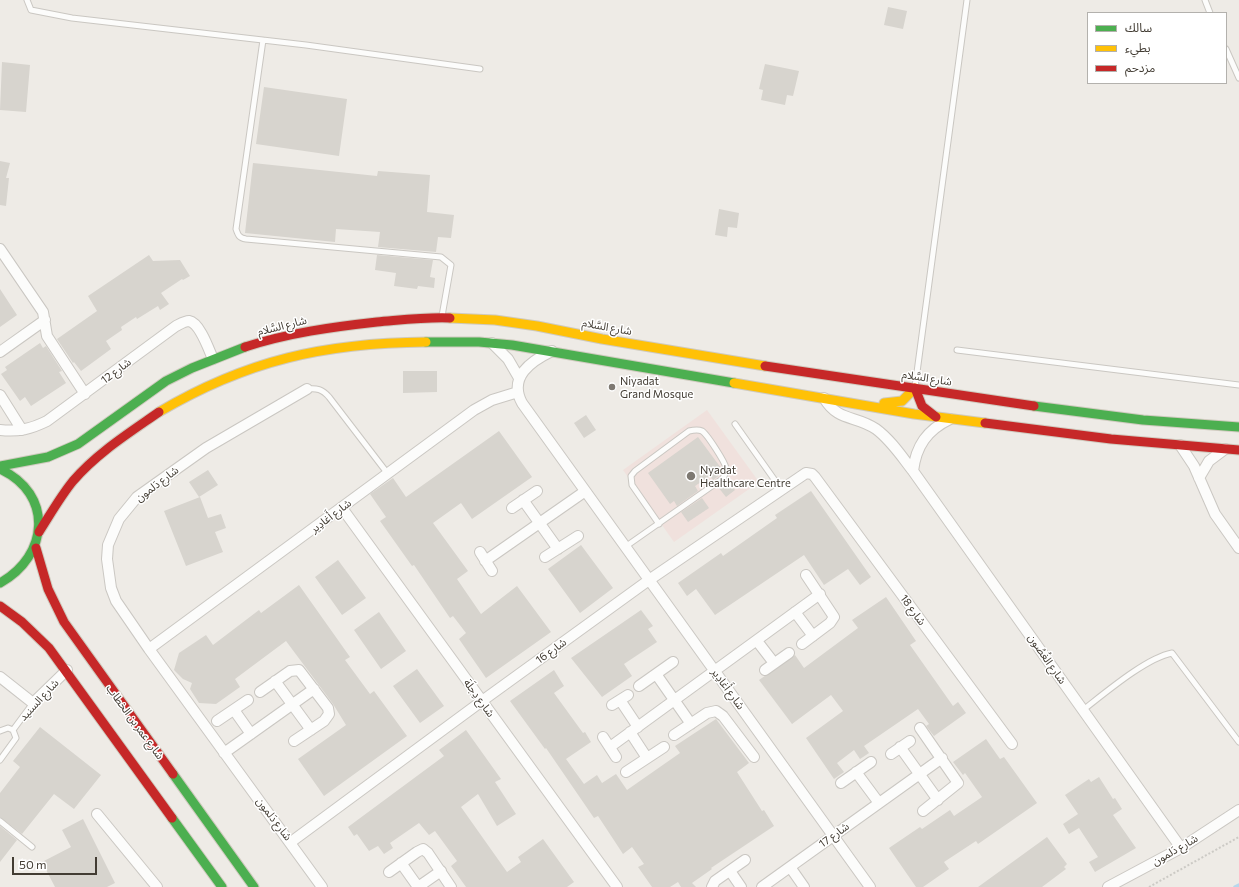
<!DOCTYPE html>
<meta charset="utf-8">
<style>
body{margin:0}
#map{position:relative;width:1239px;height:887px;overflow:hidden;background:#eeebe6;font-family:Commissioner,"Noto Sans Arabic",sans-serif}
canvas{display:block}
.legend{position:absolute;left:1087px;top:12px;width:140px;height:72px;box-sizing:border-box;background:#fff;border:1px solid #b3b1ad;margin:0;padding:5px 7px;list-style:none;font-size:12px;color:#423c33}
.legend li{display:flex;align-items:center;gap:8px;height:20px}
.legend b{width:20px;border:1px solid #b3b1ad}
.scale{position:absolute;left:12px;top:857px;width:85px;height:18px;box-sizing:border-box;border:2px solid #423c33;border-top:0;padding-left:5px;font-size:12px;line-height:14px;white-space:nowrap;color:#423c33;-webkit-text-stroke:3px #fff;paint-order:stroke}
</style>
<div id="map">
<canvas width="1239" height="887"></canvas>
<ul class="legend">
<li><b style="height:5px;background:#4caf50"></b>سالك</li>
<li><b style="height:5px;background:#ffc107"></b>بطيء</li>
<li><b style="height:5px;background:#c62828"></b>مزدحم</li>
</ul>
<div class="scale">50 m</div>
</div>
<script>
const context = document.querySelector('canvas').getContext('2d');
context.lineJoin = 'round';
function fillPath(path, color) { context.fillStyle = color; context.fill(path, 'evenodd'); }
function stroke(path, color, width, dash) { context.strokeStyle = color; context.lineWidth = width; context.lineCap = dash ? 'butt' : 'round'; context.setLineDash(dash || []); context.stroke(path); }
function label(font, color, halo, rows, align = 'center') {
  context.font = font + ' Commissioner,"Noto Sans Arabic",sans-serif'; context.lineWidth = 3; context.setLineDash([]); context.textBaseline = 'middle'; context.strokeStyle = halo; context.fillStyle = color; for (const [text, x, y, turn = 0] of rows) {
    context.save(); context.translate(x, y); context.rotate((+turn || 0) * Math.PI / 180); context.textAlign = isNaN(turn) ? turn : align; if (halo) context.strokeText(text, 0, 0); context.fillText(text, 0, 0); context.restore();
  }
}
fillPath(new Path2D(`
 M707,410l52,72 -85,60 -51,-72z`), '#f0e1dd');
stroke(new Path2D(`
 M1235,887l4,-2`), '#b6d7ec', 3.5);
fillPath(new Path2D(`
 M888,7l19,4 -4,18 -19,-4z
 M2,62l28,3 -4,47 -26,-2z
 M765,64l34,7 -6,25 -6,-1 -2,10 -24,-5 2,-10 -4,-1z
 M264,87l83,12 -8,57 -83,-12z
 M0,161l10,2 -4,15h3l-3,28 -6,-1z
 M253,163l124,13 1,-5 52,4 -3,37 27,3 -3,23 -13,-1 -2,15 -58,-5 2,-15 -44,-3 -1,13 -90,-9z
 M719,209l20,4 -2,15 -9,-1 -1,10 -12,-2z
 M149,255l4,6 27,-1 10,16 -7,4 -1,-1 -21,14 8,11 -9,6 -2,-4 -21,13 -1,-2 -15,10 1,3 -16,11 5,8 -30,22 -7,-9 -1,1 -16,-24 40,-28 -9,-15z
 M377,255l56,5 -3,17 5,1 -1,10 -16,-2 -1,3 -23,-3 2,-13 -21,-3z
 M0,289l17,26 -17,12z
 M40,343l3,5 3,-2 16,25 -3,1 7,11 -35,23 -6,-9 -5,4 -19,-27 6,-4 -2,-3z
 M403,371h34v21l-34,1z
 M586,415l10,15 -12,8 -10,-15z
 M499,431l33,46 -60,42 -11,-16 -28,20 35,48 -11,8 24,35 36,-28 34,46 -65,46 -27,-39 7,-6 -13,-17 -3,2 -36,-53 -2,1 -32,-45 6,-4 -16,-23 23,-16 13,19z
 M698,437l23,31v6l-8,6 -3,-4 -15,10 3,5 -21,15 -3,-5 -4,3 -22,-31z
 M208,470l10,15 -19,12 -10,-15z
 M727,479l8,11 -9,7 -8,-10z
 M811,491l60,86 -11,8 -12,-16 -24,16 -20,-30 -89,60 -19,-26 -9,7 -9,-13 43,-30 2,3 54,-38 -2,-3z
 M200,497l8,21 13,-4 5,14 -11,4 8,20 -37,14 -22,-55z
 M702,498l7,10 -21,14 -7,-10z
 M581,545l32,43 -33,25 -32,-44z
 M338,560l28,38 -24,17 -27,-38z
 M299,585l51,72 -5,3 25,34 4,-3 33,45 -83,60 -26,-37 48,-34 -13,-21 -47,-63 -51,38 5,8 -24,17 -17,-1 -9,-14 2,-6 -9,-4 -9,-9 5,-17 27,-18 7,10 46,-35 2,3z
 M886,597l30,44 -6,4 43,61 5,-4 8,11 -32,23 -8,-10 3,-2 -11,-15 -54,37 5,7 -9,6 -6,-9 -17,13 7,9 -10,7 -28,-41 37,-27 -12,-16 -39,29 -33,-44 36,-25 9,13 54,-40 -6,-8z
 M641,610l12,16 -5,3 9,13 -33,22 8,12 -30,21 -31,-39z
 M379,612l27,39 -25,18 -27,-39z
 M417,669l27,37 -24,17 -27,-37z
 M554,670l10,16 -10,7 29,40 2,-1 6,10 -25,17 18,25 13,-9 5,8 14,-9 11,16 53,-37 -5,-7 41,-27 33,44 -12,9 25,39 2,-1 10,16 -63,42 1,1 -20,14 4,4h-15l-3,-5 -8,5h-18l-14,-20 6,-3 -12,-17 -9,7 -25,-38 -4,2 -48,-70 -1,1 -35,-48z
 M40,727l61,48 -27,34 -20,-15 -32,40 -22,-17v-24l20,-26 -7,-6z
 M466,730l35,49 -6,3 21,32 -19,12 -19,-32 -17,13 46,65 14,-10 -3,-5 25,-18 31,43 -7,5h-101l-15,-21 6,-5 -22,-30 -6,4 -10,-12 -29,20 3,5 -9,6 -6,-8 -9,5 -12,-17 -3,2 -6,-9 96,-71 -5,-6z
 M986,739l14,20 4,-2 33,46 -59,41 -2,-3 -32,21 5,7 -26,18h-7l-27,-39 31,-21 2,2 28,-19 4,6 28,-19 -17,-24 -2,2 -10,-13z
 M1099,777l14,22 2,-1 7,11 -9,6 23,33 -41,24 -6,-10 9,-5 -19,-29 -10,6 -6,-10 15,-10 -13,-19 24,-16 2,3z
 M83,819l32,64 -8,4h-52l-13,-25 29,-15 -9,-17z
 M0,826l17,14 -17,22z
 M1047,837l20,27 -3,3 2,2 -24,18h-64z`), '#d7d4ce');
const lane = new Path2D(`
 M27,0l4,10 41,8 234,27 174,24
 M1205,0l5,13
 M263,40l-27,189c2,6 3,9 10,10l195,18 10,8 -9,51
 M1226,49l13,29
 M957,350l282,35
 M915,387l52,-387
 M307,389c10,-1 15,0 22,8l59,77
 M735,424l46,65
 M625,547l97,-68c3,-3 4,-7 4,-11 -1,-6 -19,-34 -24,-37 -4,-2 -9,-1 -13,0l-54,40 -4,5 1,9 27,39
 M1083,710c22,-17 63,-52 89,-57l67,89
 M13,730l20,-27
 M0,731l8,-3 5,2 3,8 -16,22
 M0,821l32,26`);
const street = new Path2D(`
 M0,249l43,63 4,24 38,58
 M492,343l16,16 11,19
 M552,351c-21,10 -44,26 -30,52l348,484
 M0,352l45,-32
 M307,389l-101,59 -69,49 -18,22 -11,26 -1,14 4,29 5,13 33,48 173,238
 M0,395l22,35
 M824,398c14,24 32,17 52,31 15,11 26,28 37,42l268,377
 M0,430c18,2 31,-1 47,-9l129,-95c4,-2 9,-5 13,-5 11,2 20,29 24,38
 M1180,445l14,21 21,48 24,34
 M913,471c3,-25 14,-41 37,-52
 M1199,478l10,-17 16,-12
 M523,500l35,49
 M342,508l275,379
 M512,508l25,-17
 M480,552l12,19
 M545,557l33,-21
 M485,561l99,-69
 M795,612l18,24
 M757,641l17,22
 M802,644l28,-21 4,-6 -28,-42
 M149,649l325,-239 18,-10 26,-8
 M765,670l24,-17
 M656,674l35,50
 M0,677l33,26 34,-33
 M275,681l36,49
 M639,686l34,-24
 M260,692l30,-21 9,-1 29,38 1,6 -5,7 -30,20
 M620,700l18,27
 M612,705l16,-10
 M234,710l17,24
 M217,721l31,-21
 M920,728l38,55 -35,28
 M630,732l17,26
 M674,735l33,-22 9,-2 7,5 31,41
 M603,737l13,20
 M610,747l210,-153
 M900,747l38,53
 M224,753l90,-64
 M891,754l19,-13
 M626,772l38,-25
 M856,772l23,31
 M841,783l30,-21
 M97,814l60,73
 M291,842l191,-141 167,-121 157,-107 6,1 3,3 197,267
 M401,863l17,24 23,-16
 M790,867l14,20
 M730,871l11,16
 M389,872l28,-20 6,-3 5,4 23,34
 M712,887l3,-6 30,-21
 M762,887l180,-129
 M1108,887l73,-39 58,-38`);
const fast = new Path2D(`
 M426,342h53l33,3 222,38
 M1034,406l109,14 96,7
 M0,466l48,-9 30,-13 88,-63 26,-13 53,-21
 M0,469c54,25 49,87 0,114
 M173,774l81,113
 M172,818l50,69`);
const slow = new Path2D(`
 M450,318l45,2 42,6 65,13 163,27
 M734,383l180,31 71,9
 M884,403l18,-2 13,-13
 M159,412c88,-52 166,-69 267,-70`);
const jam = new Path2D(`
 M245,347c43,-14 87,-20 132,-25 25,-2 48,-5 73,-4
 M765,366l269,40
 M915,388l7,18 14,11
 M985,423l126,16 128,11
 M39,532c11,-17 21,-35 34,-51 24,-28 56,-48 86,-69
 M36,548l12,41 16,33 109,152
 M0,606l22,16 27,26 123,170`);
stroke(lane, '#cac7c2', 7);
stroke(street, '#cac7c2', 12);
stroke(fast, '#cfcabe', 11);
stroke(slow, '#cfcabe', 11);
stroke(jam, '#cfcabe', 11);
stroke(new Path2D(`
 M1149,887l90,-50`), '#cccac5', 2, [2, 2]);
stroke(lane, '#fcfcfb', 5);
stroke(street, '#fcfcfb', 10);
stroke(fast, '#4caf50', 9);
stroke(slow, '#ffc107', 9);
stroke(jam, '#c62828', 9);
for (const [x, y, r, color] of [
 [612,387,4,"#7e7972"],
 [691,476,5,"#7e7972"]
]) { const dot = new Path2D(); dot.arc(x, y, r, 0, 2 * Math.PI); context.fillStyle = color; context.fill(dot); stroke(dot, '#fff', 1.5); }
label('11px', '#423c33', '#fff', [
 ["شارع السَّلام",282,326,-14],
 ["شارع السَّلام",607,327,10],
 ["شارع 12",116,371,-37],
 ["شارع السَّلام",927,378,9],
 ["شارع دَلمون",157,484,-37],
 ["شارع أَغادِير",331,516,-37],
 ["شارع 18",913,610,54],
 ["شارع 16",551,651,-36],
 ["شارع الغُصُون",1047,659,55],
 ["شارع أَغادِير",728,689,54],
 ["شارع دِجلَة",479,698,54],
 ["شارع السنيد",39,700,-47],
 ["شارع عمر بن الخطاب",135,722,54],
 ["شارع دَلمون",274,819,53],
 ["شارع 17",834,835,-36],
 ["شارع دَلمون",1175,850,-30]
]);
label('11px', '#423c33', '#fff', [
 ["Niyadat",620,381],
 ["Grand Mosque",620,394],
 ["Nyadat",700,470],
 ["Healthcare Centre",700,483]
], 'left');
</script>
